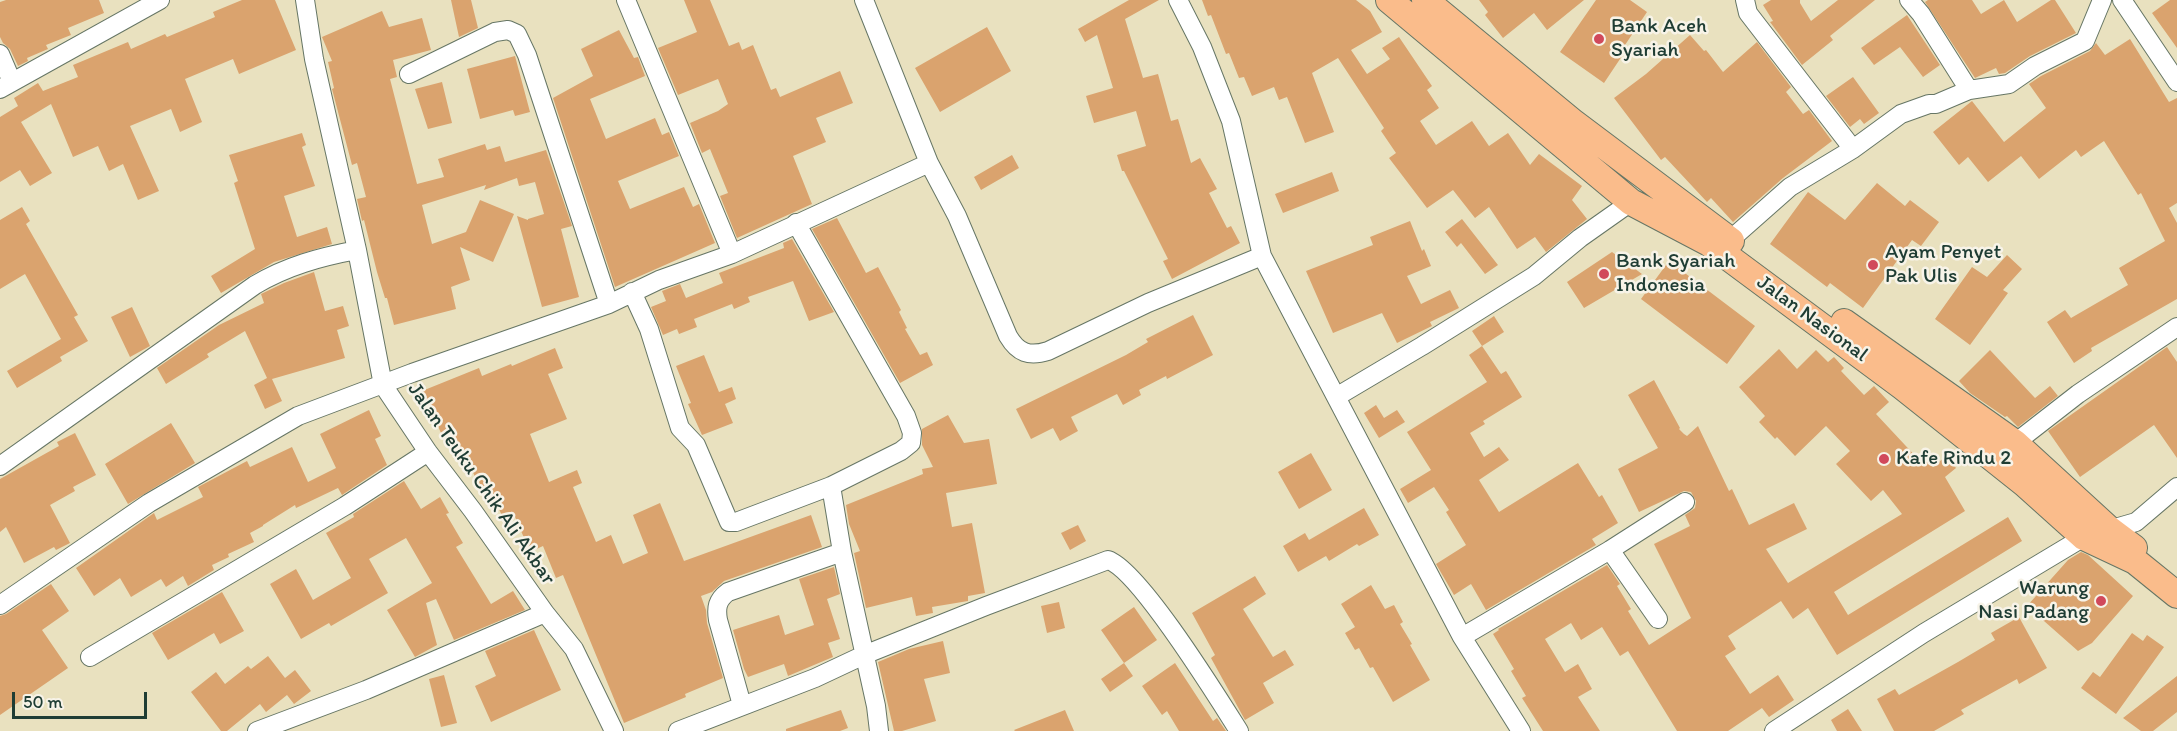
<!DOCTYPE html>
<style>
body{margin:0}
#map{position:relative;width:2177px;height:731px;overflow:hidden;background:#e9e1bf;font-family:Itim,sans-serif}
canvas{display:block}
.scale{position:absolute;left:12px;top:692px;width:135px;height:27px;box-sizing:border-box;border:3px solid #1f3d34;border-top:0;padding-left:8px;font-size:18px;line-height:21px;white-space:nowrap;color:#1f3d34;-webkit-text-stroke:4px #f7f3e8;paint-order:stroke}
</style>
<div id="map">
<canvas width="2177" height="731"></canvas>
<div class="scale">50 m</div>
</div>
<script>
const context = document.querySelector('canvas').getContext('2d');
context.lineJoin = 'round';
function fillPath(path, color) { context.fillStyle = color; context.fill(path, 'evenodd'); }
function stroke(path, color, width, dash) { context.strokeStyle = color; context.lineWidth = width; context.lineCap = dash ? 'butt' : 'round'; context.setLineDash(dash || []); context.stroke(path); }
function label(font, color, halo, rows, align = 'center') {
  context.font = font + ' Itim,sans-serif'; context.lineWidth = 5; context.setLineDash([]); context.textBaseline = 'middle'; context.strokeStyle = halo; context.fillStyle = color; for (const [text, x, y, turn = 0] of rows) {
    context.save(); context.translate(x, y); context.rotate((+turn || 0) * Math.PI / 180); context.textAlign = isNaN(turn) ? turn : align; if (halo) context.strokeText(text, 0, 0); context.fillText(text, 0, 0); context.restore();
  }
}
fillPath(new Path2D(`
 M6,0h93l5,13 -36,15 3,7 -25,10 2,4 -21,9 1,3 -10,5 -8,-17 -7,-6 -3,-6v-35z
 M242,0h33l21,50 -57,24 -6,-15 -48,20 17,43 -22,10 -9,-23 -41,17 29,65 -21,9 -15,-36 -14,7 -11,-25 -25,11 -22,-53 -30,18 31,51 -22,13 -10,-16 -20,12v-65l18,-11 -4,-8 24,-15 5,8 35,-14 -5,-12 55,-23 3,7 34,-15 2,3 48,-20 -2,-5z
 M451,0h20l7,28 -19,9z
 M684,0h26l19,46 10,-4 3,8 11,-5 18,45 5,-2 4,9 60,-26 13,32 -37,15 10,24 -33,14 19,48 -75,34 -17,-42 8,-3 -18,-44 -8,4 -12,-30 28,-12 10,-7 -10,-25 -40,16 -20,-47 39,-16z
 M1129,0h30l-34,19 18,59 15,-4 13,47 7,-2 13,44 9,-5 17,31 -8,4 18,35 4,-2 9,17 -68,36 -9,-18 5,-2 -44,-88h-2l-5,-16 29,-9 -10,-35 -42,12 -8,-27 27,-8 -16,-53 -12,7 -7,-13z
 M1202,0h154l14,11 12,21 -31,18 16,24 23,-15 -8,-11 17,-11 33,49 -5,4 12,18 -19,13 16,24 36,-24 17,25 19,-13 22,32 9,-11 43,32 -10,14 15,19 -41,33 -11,-15 -18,12 -28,-42 -14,11 -22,-28 -26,18 -38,-50 7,-5 -15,-22 3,-3 -46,-70 -26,15 22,59 -29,11 -18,-46 -8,3 -5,-13 -22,9 -8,-19 -5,1 -10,-25 -3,1 -15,-39 -3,1z
 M1479,0h105l-37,30 -13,-17 -31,25 -18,-23 3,-3z
 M1596,0h34l17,12 -26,39 3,2 -20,30 -44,-31z
 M1771,0h29v3l11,18 27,-21h37l-45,36 3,4 -31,25 -32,-43 3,-1 -10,-16z
 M1928,0h44l9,14 23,-14 13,22 34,-22h4l21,33 -46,23 -25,17 -6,1 -3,-6 -21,10 -50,-76z
 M2170,0h7v48l-25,-35z
 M382,11l7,16 33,-9 9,32 -38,10 4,17 -7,2 27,105 27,-7 -6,-18 47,-15 2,6 13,-4 5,16 41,-12 26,76 -11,3 18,68 -37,10 -25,-91 11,4v-1l16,-5 -9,-32 -16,4 -2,-8 -33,12 2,-5 -64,20 10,39 34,-12 14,-32 34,14 -21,48 -33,-15 10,33 -19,7 5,22 -62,16 -7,-27h-2l-8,-26 -13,-52 -2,1 -5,-22 9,-2 -9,-34 -5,2 -20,-76 2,-1 -6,-26 4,-1 -10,-24z
 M1907,15l33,50 -17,12 -23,-30 -26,18 -13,-17z
 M987,27l24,44 -71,41 -25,-44z
 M619,30l15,28 4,-1 7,19 -55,23 16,40 49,-21 7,17 7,-3 10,24 -61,25 12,28 54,-22 9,20 6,-3 16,39 -100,44 -62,-189 40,-22 -12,-27z
 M1690,35l14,16 2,-1 17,22 34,-30 34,45 -5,5 17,22 6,-4 23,31 -49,37 -50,44 -22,-24 -4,4 -42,-45 -4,3 -47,-62 32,-24z
 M2130,39l39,63 8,-4v105l-8,5 8,15v76l-86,49 1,3 -18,12 -27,-41 18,-12 6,8 57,-33 -9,-17 46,-27 -24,-48 -3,2 -34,-54 -23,16 -5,-7 -37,29 -18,-23 -33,26 -20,-25 -9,8 -26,-33 39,-31 32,41 42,-34 -17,-24 12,-8 49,-25 6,-8 9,12z
 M515,56l15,56 -15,4 -2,-6 -33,9 -13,-50z
 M1853,77l26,36 -15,11 -4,-5 -10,8 -24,-31z
 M442,82l10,41 -24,6 -13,-40z
 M302,133l4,12 -4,2 13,39 -31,10 13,41 30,-10 5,17 -58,18 -53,31 -10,-17 44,-27 -21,-66 4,-2 -9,-26z
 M1012,155l7,13 -38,22 -7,-13z
 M1332,172l7,19 -56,22 -8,-19z
 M1877,183l28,23 5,-6 29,22 -18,24 -9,-6 -49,68 -33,-25 -3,4 -57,-43 38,-52 37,28z
 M22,207l8,14 -4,3 52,91 -4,2 14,24 -28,16 2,4 -45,27 -10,-17 54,-32 -36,-65 -25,15v-69z
 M837,218l29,55 12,-6 23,43 -2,2 8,16 -2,1 15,26 7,-3 6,13 -33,18 -88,-154z
 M1462,219l36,46 -13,9 -24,-31 -4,4 -12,-15z
 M1410,221l12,30 2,-2 7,17 -24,10 14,28 29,-14 9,18 -29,14 2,4 -35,17 -15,-30 -49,20 -27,-62 67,-26 -3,-8z
 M792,239l42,73 -25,9 -16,-40 -45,16 2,5 -16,7 -2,-5 -38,15 3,8 -18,7 -2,-5 -14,6 -12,-28 15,-6 -4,-10 18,-7 6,14 37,-15 -4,-10 65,-25 -1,-5z
 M1612,252l30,22 -58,34 -17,-26z
 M2007,255l15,14 -19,21 5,3 -38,52 -35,-26 37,-52 15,10z
 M1669,261l86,65 -28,38 -86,-65z
 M314,272l11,39 18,-5 6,20 -12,4 8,28 -73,21 10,22 -17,8 -11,-24 13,-7 -22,-47 -38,23 2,3 -43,27 -9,-16 62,-43 45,-22 -3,-9 23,-11z
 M132,307l18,39 -20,11 -19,-40z
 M1193,315l20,40 -46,24 -1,-3 -27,14 2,5 -18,10 -6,-11 -46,23 7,14 -18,10 -7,-13 -22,11 -15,-30 110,-54 22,-13 -2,-3z
 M1494,316l10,16 -22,14 -10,-15z
 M1482,346l19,28 5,-3 16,26 -39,24 2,3 -15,9 14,24 15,-10 10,13 -30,20 20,32 79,-49 21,34 3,-2 16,28 -26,16 4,6 -110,65 -15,-26 -17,11 -18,-31 30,-19 -20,-33 3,-2 -15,-23 -26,16 -8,-14 31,-19 -24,-38 80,-50 -18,-27z
 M2167,347l10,15v96l-23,-33 -74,52 -32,-46z
 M555,348l8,20 -15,6 19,45 -37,15 19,48 28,-12 5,13 -9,4 23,55 15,-7 12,29 25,-11 -15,-38 27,-12 24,58 127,-46 11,32 -98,34 -12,11 -11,4 5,14 1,13 16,55 -38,16 1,3 -62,26 -61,-148 -7,3 -13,-32 -13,6 -17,-40 -11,4 -6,-14 -7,3 -7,-17 -2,1 -13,-31 -5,2 -13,-31 -8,4 -19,-42 57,-23 3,8 29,-12 1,2z
 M1779,349l18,20 19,-19 12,12 6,-5 10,11 -3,3 23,24 10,-9 15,16 -13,12 43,46 4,-4 10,11 13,-11 10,12 -11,9 20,34 -131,81 14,23 160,-98 14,24 -185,114 -29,-47 -15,11 -12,-18 -53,35 8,13 -11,7 25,38 28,-19 16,25 -25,17 -7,-9 -34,23h-51l-49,-80 -8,5 -18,-29 -21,13 -10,-17 -26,16 20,33 13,-8 14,25 -14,8 22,34h-57l-21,-33 4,-2 -15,-25 3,-2 -21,-35 6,-4 -1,-1 109,-64 13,19 -3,2 14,23 -3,2 21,34 42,-27 -37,-74 36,-18 -5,-11 10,-7 1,-7 -5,-9 -7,-1 -45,21 -21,-43 40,-21 -30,-53 26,-15 26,48 -1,1 5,5 3,2 11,-10 31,65 3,-2 17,36 45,-22 13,26 -41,20 22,34 114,-69 -19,-24 -12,11 -35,-37 14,-13 -24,-25 -31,30 -18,-19 -2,2 -16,-17 6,-6 -26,-29z
 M1990,350l45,48 15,-12 8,10 -40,31 -11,-11 -2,1 -35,-24 -11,-12z
 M704,355l15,37 13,-5 4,12 -11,5 8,19 -31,12 -14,-31 3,-1 -15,-37z
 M1376,405l8,13 13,-8 8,12 -26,16 -15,-25z
 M369,410l12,26 -6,3 12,26 -45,30 -4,-7 -42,20 -1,-3 -32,20v1l-13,7 4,9 -26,12 1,3 -17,8 2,5 -26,16 -5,-10 -17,11 -5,-8 -30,18 -11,-19 -26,18 -18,-28 78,-55 3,7 46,-23 -5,-10 49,-26 3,6 42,-20 16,35 28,-14 -16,-34z
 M948,415l16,28 25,-4 8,45 -51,9 6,34 20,-4 13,70 -17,3v5l-36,6 1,6 -17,3 -4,-19 -46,11 -12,-55 6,-2 -11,-27 -3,-19 77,-31 -1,-5 11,-2 -11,-22v-16z
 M171,423l24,40 -67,41 -23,-40z
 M75,433l21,42 -23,12 2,4 -25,14 20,38 -14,7 -2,-3 -30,16 -18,-36 -6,5v-53l59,-33 -2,-4z
 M1311,453l21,37 -33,19 -21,-37z
 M404,481l17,28 19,-12 9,16 -3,1 17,29 -7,4 35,57 22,-13 12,19 -71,30 -18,-41 -10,4 11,42 -22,12 -28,-47 45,-27 -26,-45 -37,21 19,34 -57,33 -2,-3 -28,16 -31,-55 26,-15 17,31 38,-22 -25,-45 28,-16 -1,-3z
 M1364,508l15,27 -20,11 -2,-2 -28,17 -3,-5 -28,16 -15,-26 22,-13 4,7z
 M1078,525l8,16 -16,9 -9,-17z
 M2081,552l7,3 45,41 -41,47 -14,8 -51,-45 41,-46z
 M834,567l6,27 -13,5 13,40 -12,4 5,14 -45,19 -4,-12 -36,13 -4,-8 -11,-39 46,-15 6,20 29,-10 -15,-46z
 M1255,576l11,18 -23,15 30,48 12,-7 9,15 -31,18 11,20 -29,17 -34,-62 4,-3 -23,-42z
 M51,584l18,27 -27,19 26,38 -68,47v-99l6,-2z
 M1371,585l14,24 9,-4 9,17 -3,2 12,20 -2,1 20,35 -37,22 -20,-35 -3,1 -11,-20 -4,2 -10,-17 10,-6 -14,-23z
 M222,592l22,39 -24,13 -6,-11 -46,27 -16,-27z
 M1059,602l6,26 -18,5 -6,-27z
 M1134,607l23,33 -33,23 -23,-33z
 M2019,617l28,51 -28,16 -2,-5 -56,31 3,4 -30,17h-40l-17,-32 18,-10 4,6 59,-33 37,-22 -4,-7z
 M534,630l27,60 -70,32 -16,-36 21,-10 -11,-25z
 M2132,633l11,8 4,-6 17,12 -48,67 -35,-26 12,-16 7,5z
 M943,641l7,32 -26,6 12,42 -34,10h-8l-16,-69 31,-13z
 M268,656l17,22 10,-8 16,21 -17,13 -7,-9 -21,17 -6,-8 -33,27h-6l-30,-39 25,-20 9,12 23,-18 3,3z
 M1124,663l9,13 -23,16 -9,-13z
 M1175,663l38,58 4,-3 9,13h-47l-12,-20 -5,4 -20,-29z
 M444,675l13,48 -16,4 -12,-48z
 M2177,676v36l-24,19h-12l-18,-13z
 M1848,709l14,22h-25l-6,-11z
 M841,710l7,18 -8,3h-54v-2z
 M1065,710l9,21h-59l-1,-1z`), '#daa36e');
const minor = new Path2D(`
 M305,0l9,59 43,191 26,135 45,67 45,59 72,102 29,36 40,82
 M626,0l106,254
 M864,0l65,163 28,53 51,120c10,17 21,21 40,15l100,-48 114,-47
 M1178,0l24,47 29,74 31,135 200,381 59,94
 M1745,0l3,13 105,136
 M1909,0l12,14 48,76
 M2122,0l55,82
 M0,54l12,28
 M409,74l86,-42 13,-2 9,4 10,21 82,249
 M0,89l160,-89
 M1730,240l60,-53 63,-38 48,-35 28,-10h7l33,-14 40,-6 26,-18 50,-25 17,-41
 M632,292l17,37 31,99 16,17 33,77h7l95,-36 70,-35 10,-8 1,-10 -6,-17 -110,-193
 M1336,397l86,-51 112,-70 46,-38 51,-36
 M2015,443l63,-49 99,-67
 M0,466l255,-181c32,-19 65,-28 102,-35
 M831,486l11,66 34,154 3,25
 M1610,550l48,69
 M0,605l149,-102 149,-87 114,-43 197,-69 50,-24 73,-26 197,-91
 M1462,637l148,-87 75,-48
 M90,657l255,-151 83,-54
 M742,705l-24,-85c-2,-12 -1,-20 10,-28l114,-40
 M257,731l109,-41 179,-77
 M678,731l137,-53 49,-23 122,-49 122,-46c31,10 110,138 131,171
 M1774,731l150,-98 160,-96 52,-15 41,-35`);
const highway = new Path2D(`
 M1389,0l242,202 78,41 194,144 122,97 59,53 51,24 42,34
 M1425,0l149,123 157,118
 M1844,322l171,121 95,87 24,18`);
stroke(minor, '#667665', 20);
stroke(highway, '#667665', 28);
stroke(minor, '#fff', 18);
stroke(highway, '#fabc8b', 26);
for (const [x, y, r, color] of [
 [1599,39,6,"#d1495b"],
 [1873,265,6,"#d1495b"],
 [1604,274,6,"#d1495b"],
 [1884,459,6,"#d1495b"],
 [2101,601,6,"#d1495b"]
]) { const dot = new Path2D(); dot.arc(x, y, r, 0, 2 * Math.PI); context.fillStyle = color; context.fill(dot); stroke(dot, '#f7f3e8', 2); }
label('21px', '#1f3d34', '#f7f3e8', [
 ["Bank Aceh",1611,27],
 ["Syariah",1611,51],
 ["Ayam Penyet",1885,253],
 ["Pak Ulis",1885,277],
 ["Bank Syariah",1616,262],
 ["Indonesia",1616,286],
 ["Kafe Rindu 2",1896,459],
 ["Warung",2089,589,"right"],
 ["Nasi Padang",2089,613,"right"]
], 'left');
label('21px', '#1f3d34', '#f7f3e8', [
 ["Jalan Nasional",1812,319,36],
 ["Jalan Teuku Chik Ali Akbar",481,484,55]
]);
</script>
